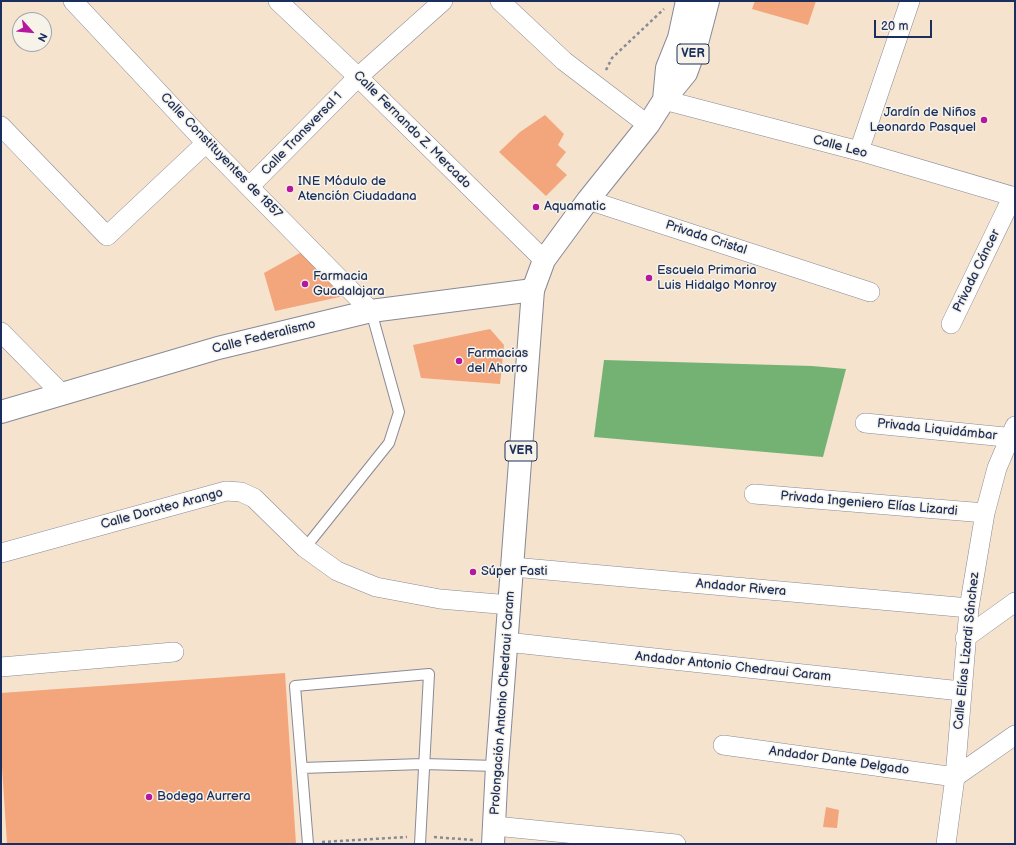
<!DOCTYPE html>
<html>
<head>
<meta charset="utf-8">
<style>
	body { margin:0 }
	#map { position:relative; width:1016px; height:845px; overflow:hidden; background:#f5e3cd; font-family:"Balsamiq Sans",sans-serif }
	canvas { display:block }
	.frame { position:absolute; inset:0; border:2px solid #1b2f5e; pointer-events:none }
	.north { position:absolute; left:12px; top:12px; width:40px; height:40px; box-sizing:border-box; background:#f7f3e8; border:1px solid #9fa5b1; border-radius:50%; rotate:117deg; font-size:11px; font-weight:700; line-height:16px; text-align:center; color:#1b2f5e }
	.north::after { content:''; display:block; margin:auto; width:14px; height:18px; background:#b5179e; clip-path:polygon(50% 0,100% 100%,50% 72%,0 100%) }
	.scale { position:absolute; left:874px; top:20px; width:58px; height:18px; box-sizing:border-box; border:2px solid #1b2f5e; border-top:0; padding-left:5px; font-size:12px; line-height:14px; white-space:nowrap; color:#1b2f5e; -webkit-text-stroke:3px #f7f3e8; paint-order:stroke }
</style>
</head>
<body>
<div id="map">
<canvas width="1016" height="845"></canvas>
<div class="frame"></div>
<div class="north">N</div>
<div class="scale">20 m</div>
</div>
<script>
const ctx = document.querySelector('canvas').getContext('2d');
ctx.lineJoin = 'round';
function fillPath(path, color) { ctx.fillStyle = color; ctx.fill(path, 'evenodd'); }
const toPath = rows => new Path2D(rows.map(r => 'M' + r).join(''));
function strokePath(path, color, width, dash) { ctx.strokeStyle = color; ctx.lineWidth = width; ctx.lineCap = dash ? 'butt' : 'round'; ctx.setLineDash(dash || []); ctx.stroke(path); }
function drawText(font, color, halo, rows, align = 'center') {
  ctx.font = font + ' "Balsamiq Sans",sans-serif'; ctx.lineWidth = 3; ctx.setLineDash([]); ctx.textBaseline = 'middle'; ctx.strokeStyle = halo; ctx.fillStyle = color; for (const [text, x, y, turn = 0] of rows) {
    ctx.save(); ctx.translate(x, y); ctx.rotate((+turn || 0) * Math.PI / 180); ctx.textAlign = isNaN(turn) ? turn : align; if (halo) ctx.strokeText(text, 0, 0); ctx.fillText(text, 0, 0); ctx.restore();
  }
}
fillPath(toPath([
	[604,360,812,366,846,369,823,457,594,437]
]), '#74b274');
fillPath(toPath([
	[755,1,816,1,808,25,752,9],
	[545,115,564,134,558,145,566,152,556,165,567,175,546,196,499,152,520,132],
	[307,249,353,294,275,311,264,273],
	[490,329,504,345,500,384,421,378,413,345],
	[285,673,296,844,7,844,1,751,1,693],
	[826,807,839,810,837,828,823,827]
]), '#f3a57c');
const service = toPath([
	[305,548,389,443,399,412,371,311],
	[302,768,423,764,497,766],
	[308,844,295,686,429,674,420,844]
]);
const minor = toPath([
	[73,1,206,143,371,311],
	[278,1,358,77,544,260],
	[500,1,564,61,648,125],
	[664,100,859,151,1015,197],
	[1,126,107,236,206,143],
	[859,151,910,1],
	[250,186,358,77,443,1],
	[588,200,870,292],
	[951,324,1013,196],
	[1,332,61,393],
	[865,423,1015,438],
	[754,494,985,513],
	[1,553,226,491,241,492,254,498,305,548,337,571,376,587,440,599,510,605],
	[513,567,969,608],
	[965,638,1015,602],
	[506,642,961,691],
	[1,667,174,652],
	[723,745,955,777,1015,735],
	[495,826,676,844],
	[946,844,955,777,969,608,985,513,997,468,1015,426]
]);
const secondary = toPath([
	[1,412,218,348,371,311,533,290]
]);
const primary = toPath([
	[664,100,667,68,679,38,687,1],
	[493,844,497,766,533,290,544,260,588,200,648,125,664,100,686,73,697,43,708,1]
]);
strokePath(service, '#888996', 12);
strokePath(minor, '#888996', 20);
strokePath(secondary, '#888996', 24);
strokePath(primary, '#888996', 24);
strokePath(toPath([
	[606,70,612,58,664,9],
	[434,837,473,840],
	[322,842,407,837]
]), '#888996', 2.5, [3, 3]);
strokePath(service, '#fff', 10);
strokePath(minor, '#fff', 19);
strokePath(secondary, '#fff', 22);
strokePath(primary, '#fff', 22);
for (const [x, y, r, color] of [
	[984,120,4,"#b5179e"],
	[290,189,4,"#b5179e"],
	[536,207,4,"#b5179e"],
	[649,278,4,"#b5179e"],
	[305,284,4,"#b5179e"],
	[459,361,4,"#b5179e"],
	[473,572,4,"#b5179e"],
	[149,797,4,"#b5179e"]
]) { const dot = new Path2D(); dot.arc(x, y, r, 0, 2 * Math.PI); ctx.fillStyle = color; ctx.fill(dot); strokePath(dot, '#f7f3e8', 1.5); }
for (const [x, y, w] of [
	[693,54,32],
	[521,451,32]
]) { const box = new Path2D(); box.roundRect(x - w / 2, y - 10, w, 20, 3); ctx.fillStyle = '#f7f3e8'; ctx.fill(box); strokePath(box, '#1b2f5e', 1); }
drawText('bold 12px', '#1b2f5e', null, [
	["VER",693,54],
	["VER",521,451]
]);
drawText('13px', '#1b2f5e', '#f7f3e8', [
	["Jardín de Niños",976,113,"right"],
	["Leonardo Pasquel",976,128,"right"],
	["INE Módulo de",298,182],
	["Atención Ciudadana",298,197],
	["Aquamatic",544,207],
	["Escuela Primaria",657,271],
	["Luis Hidalgo Monroy",657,286],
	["Farmacia",313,277],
	["Guadalajara",313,292],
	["Farmacias",467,354],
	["del Ahorro",467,369],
	["Súper Fasti",481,572],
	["Bodega Aurrera",157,797]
], 'left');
drawText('13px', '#1b2f5e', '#f7f3e8', [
	["Calle Fernando Z. Mercado",412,130,45],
	["Calle Transversal 1",302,134,-46],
	["Calle Leo",840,147,15],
	["Calle Constituyentes de 1857",221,156,46],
	["Privada Cristal",706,238,18],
	["Privada Cáncer",977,271,-64],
	["Calle Federalismo",264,337,-14],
	["Privada Liquidámbar",937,430,6],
	["Privada Ingeniero Elías Lizardi",869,504,5],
	["Calle Doroteo Arango",162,509,-15],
	["Andador Rivera",741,588,5],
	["Calle Elías Lizardi Sánchez",967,651,-84],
	["Andador Antonio Chedraui Caram",733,667,6],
	["Prolongación Antonio Chedraui Caram",503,703,-86],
	["Andador Dante Delgado",839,761,8]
]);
</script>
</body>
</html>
